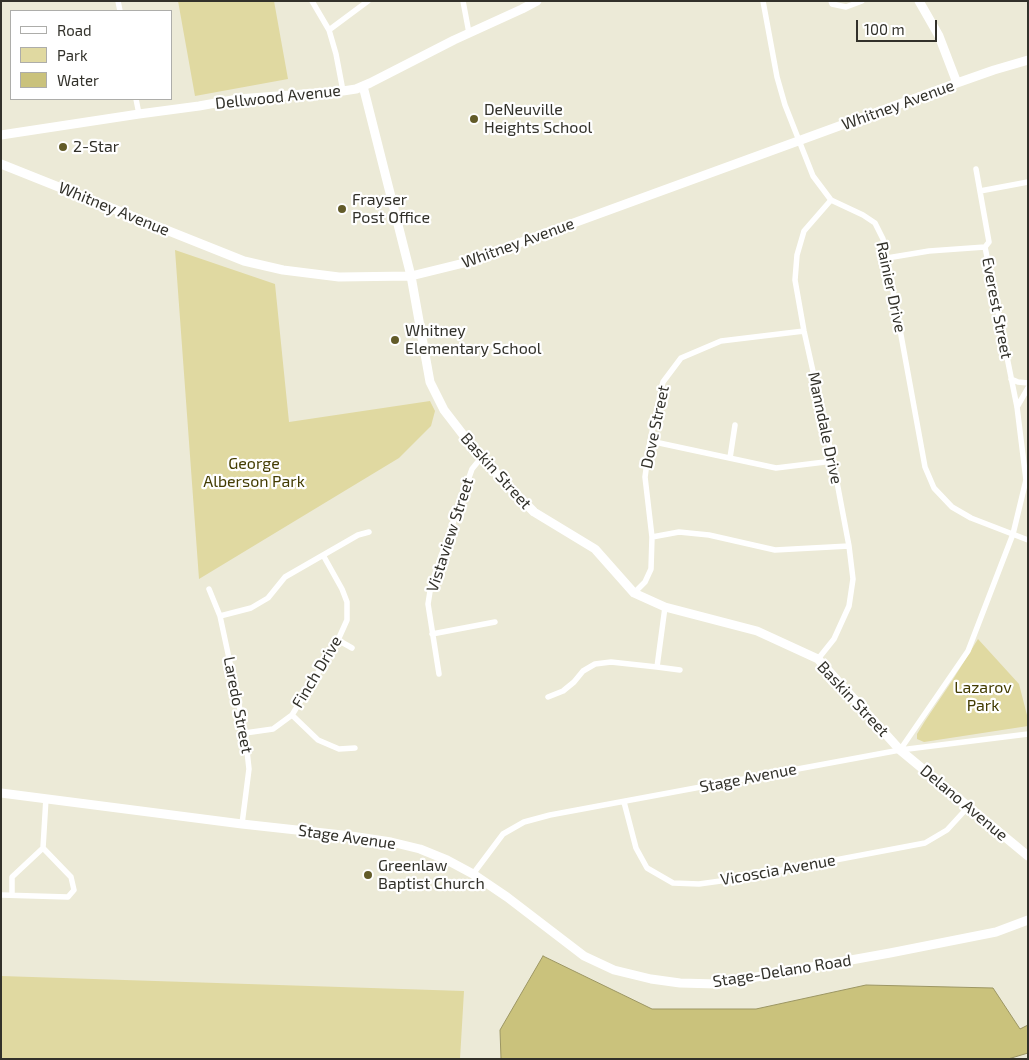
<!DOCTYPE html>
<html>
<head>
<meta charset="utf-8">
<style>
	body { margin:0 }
	#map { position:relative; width:1029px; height:1060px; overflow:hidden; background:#ecead7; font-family:"Exo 2",sans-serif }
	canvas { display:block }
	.frame { position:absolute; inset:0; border:2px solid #32312a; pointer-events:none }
	.legend { position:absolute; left:10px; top:10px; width:162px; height:90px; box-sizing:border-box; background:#fff; border:1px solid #adadaa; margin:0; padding:6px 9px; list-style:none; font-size:15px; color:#32312a }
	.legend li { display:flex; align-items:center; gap:10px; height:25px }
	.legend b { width:25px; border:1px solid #adadaa }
	.scale { position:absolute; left:856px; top:20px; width:81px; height:22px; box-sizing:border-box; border:2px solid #32312a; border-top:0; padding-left:6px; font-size:15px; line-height:18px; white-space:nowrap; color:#32312a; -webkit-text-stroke:4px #fff; paint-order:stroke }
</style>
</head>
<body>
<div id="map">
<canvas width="1029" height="1060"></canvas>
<div class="frame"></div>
<ul class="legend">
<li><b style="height:6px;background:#fff"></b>Road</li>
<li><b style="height:14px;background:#e0d9a1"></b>Park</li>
<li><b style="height:14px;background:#cac27c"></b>Water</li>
</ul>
<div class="scale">100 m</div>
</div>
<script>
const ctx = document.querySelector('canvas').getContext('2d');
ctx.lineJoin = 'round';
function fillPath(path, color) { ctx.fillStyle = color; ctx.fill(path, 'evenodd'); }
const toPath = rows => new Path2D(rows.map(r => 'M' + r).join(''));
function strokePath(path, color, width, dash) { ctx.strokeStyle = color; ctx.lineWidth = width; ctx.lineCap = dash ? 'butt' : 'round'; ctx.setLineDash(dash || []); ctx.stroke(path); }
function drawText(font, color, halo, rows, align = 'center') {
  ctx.font = font + ' "Exo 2",sans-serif'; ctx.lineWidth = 4.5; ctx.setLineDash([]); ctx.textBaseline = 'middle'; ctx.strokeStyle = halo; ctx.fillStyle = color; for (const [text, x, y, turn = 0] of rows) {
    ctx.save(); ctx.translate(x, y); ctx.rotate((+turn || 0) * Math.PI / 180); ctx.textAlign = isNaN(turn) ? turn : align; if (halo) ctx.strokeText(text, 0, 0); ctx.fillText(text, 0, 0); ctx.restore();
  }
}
fillPath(toPath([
	[178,1,274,1,288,79,195,96],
	[175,250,275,284,289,422,430,401,435,411,431,426,399,458,199,579],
	[978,639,1019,684,1028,719,1028,726,924,742,917,739,917,734,925,721,952,681],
	[1,976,464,991,460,1059,1,1059]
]), '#e0d9a1');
const water = toPath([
	[543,956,652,1009,756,1009,866,985,993,988,1020,1029,1028,1025,1028,1053,1008,1059,501,1059,500,1030,543,956]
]);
fillPath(water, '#cac27c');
strokePath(water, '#9c9663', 1);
strokePath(toPath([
	[118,1,120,11],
	[312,1,329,30,336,54,343,91],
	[463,1,469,33],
	[763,1,777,77,785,105,813,176,831,200,863,215,875,223,883,239,887,258,925,467,934,488,952,507,971,518,1028,540],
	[831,1,832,4,846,7,862,1],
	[329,30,368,1],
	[136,99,139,114],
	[976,169,989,242,985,247],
	[980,191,1028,182],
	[887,258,929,251,985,247],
	[1011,379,1018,382,1028,383],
	[1017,407,1028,388],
	[650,441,776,468,833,461],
	[730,458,735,425],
	[652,537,679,532,709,535,775,550,849,546],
	[209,589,220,616,245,733,249,769,242,824],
	[634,593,645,582,651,569,652,537,645,477,650,441,663,382,681,358,721,341,804,331],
	[220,616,251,608,268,598,285,577,358,535,369,532],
	[432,634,495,622],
	[338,640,352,648],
	[818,659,834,639,849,606,853,579,849,546,833,461,804,331,795,280,797,255,804,231,831,200],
	[657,667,680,670],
	[439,674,428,604,431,585,472,469,481,458],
	[548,697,563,691,574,682,583,671,595,664,611,662,657,667,665,607],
	[292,715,318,740,339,749,355,748],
	[245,733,273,729,292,715,338,640,347,620,347,602,342,589,323,555],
	[900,750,968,651,1013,534,1026,480,1017,407,985,247],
	[624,802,636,848,647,868,673,883,699,884,735,879,925,843,947,830,969,806],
	[43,848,46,798],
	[473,874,503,834,524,822,550,815,900,750,1028,734],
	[1,895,68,897,74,890,71,877,43,848],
	[12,895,12,877,43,848]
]), '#fff', 5.5);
strokePath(toPath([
	[919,1,939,36,957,83],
	[363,86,411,276,430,382,444,410,481,458,534,512,595,549,634,593,665,607,757,631,818,659,900,750,1028,856],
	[1,135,139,114,199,106,238,99,343,91,356,89,370,83,454,40,522,9,537,1],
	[1,164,244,261,283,270,339,277,411,276,464,263,957,83,994,70,1028,60],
	[1,793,242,824,351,836,391,842,420,849,447,860,473,874,507,897,584,956,614,970,651,979,680,983,717,984,890,953,996,932,1028,920]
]), '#fff', 9);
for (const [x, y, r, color] of [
	[474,119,5,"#625b28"],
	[63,147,5,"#625b28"],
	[342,209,5,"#625b28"],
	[395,340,5,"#625b28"],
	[368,875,5,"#625b28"]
]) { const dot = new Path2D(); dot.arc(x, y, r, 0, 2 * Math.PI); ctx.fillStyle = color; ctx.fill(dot); strokePath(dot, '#fff', 2); }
drawText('16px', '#32312a', '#fff', [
	["Dellwood Avenue",278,97,-6],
	["Whitney Avenue",898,105,-20],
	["Whitney Avenue",114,209,22],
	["Whitney Avenue",518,243,-20],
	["Rainier Drive",891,287,78],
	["Everest Street",997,308,79],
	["Dove Street",655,427,-78],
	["Manndale Drive",825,428,78],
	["Baskin Street",496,471,48],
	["Vistaview Street",450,535,-72],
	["Finch Drive",317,672,-59],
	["Baskin Street",853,699,47],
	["Laredo Street",238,705,79],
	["Stage Avenue",748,778,-11],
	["Delano Avenue",964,803,40],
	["Stage Avenue",347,837,8],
	["Vicoscia Avenue",778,870,-10],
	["Stage-Delano Road",782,971,-9]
]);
drawText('16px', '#32312a', '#fff', [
	["DeNeuville",484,110],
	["Heights School",484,128],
	["2-Star",73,147],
	["Frayser",352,200],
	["Post Office",352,218],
	["Whitney",405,331],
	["Elementary School",405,349],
	["Greenlaw",378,866],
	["Baptist Church",378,884]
], 'left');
drawText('16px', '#433c02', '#fff', [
	["George",254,464],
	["Alberson Park",254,482],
	["Lazarov",983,688],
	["Park",983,706]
]);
</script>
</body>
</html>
